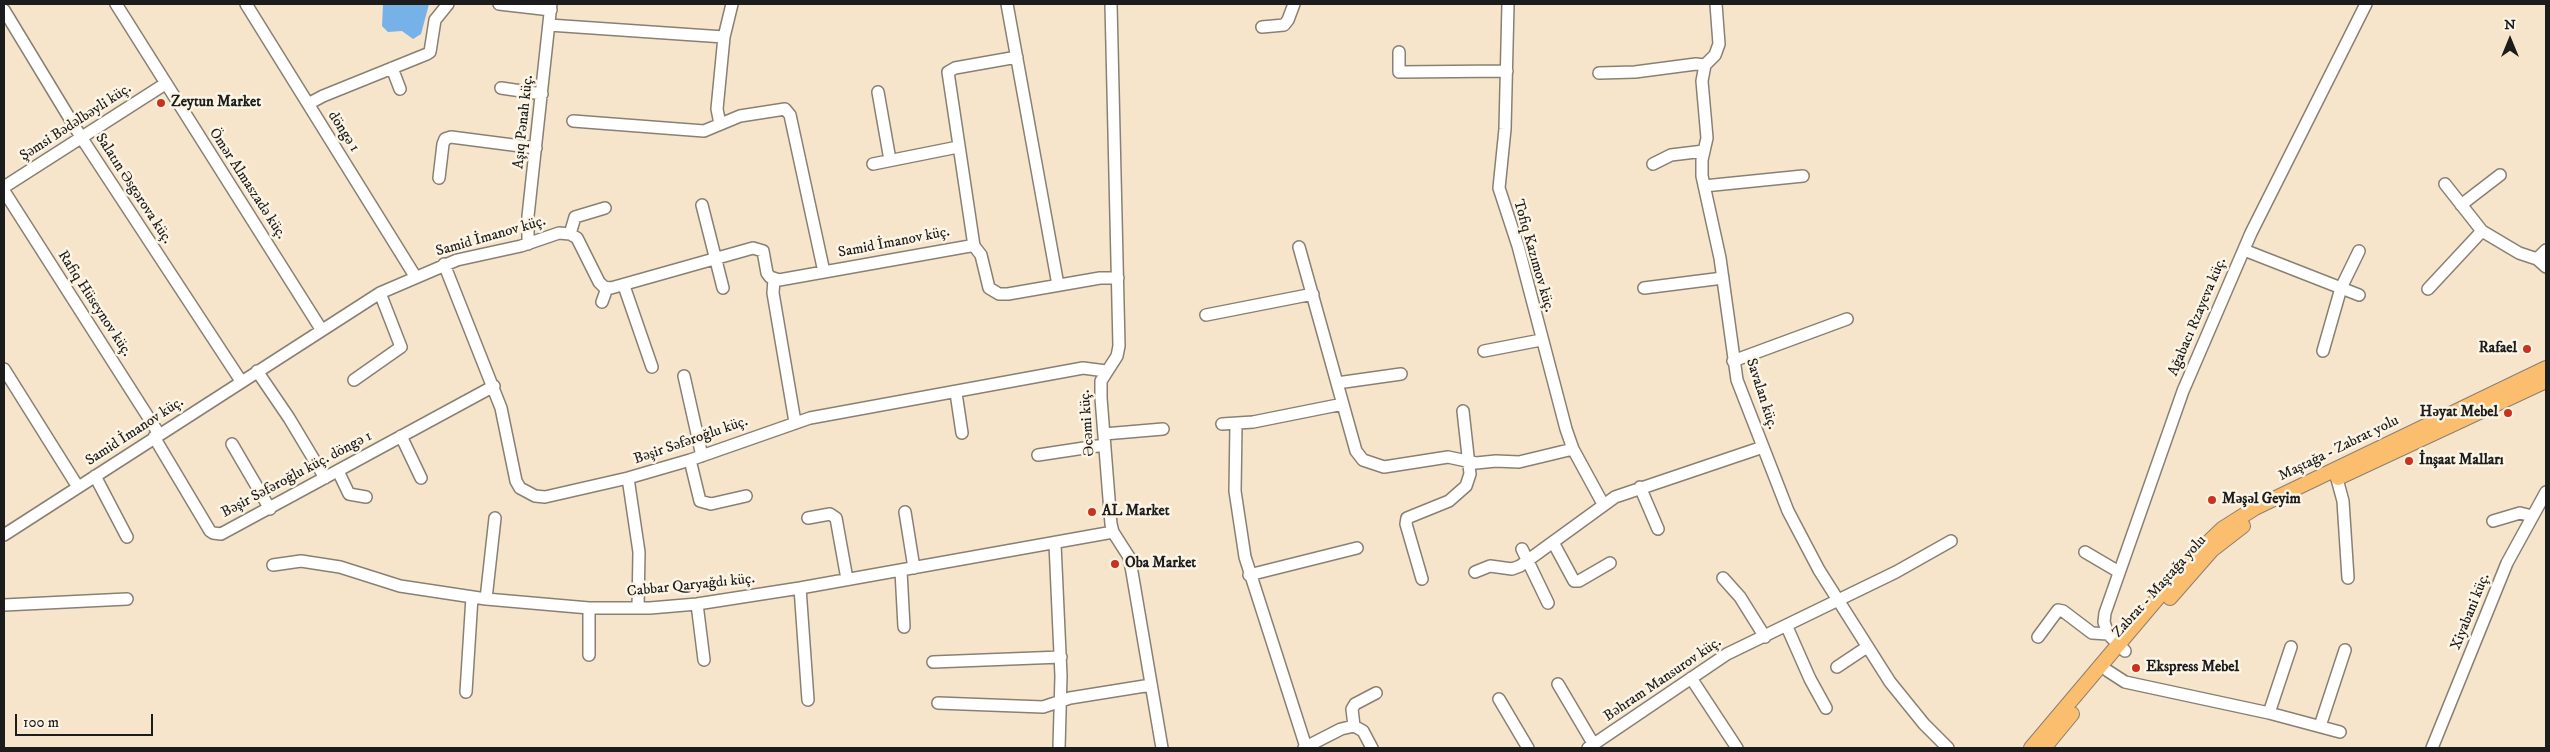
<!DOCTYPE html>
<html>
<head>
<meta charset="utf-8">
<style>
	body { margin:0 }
	#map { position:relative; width:2550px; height:752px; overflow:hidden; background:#f6e5cb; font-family:"IM FELL DW Pica",serif }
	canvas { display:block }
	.frame { position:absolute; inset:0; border:5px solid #1c1c1c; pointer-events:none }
	.north { position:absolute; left:2485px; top:15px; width:50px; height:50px; -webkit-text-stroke:4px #fcf5e5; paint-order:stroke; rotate:0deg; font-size:14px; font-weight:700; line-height:20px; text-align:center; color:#1c1c1c }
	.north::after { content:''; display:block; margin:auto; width:18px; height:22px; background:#1c1c1c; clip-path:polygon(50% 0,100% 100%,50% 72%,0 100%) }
	.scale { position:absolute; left:15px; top:714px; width:138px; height:22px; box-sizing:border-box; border:2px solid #1c1c1c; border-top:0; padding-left:6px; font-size:15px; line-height:18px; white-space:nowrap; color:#1c1c1c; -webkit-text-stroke:4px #fcf5e5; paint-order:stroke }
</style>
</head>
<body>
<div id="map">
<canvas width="2550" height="752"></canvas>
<div class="frame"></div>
<div class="north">N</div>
<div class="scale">100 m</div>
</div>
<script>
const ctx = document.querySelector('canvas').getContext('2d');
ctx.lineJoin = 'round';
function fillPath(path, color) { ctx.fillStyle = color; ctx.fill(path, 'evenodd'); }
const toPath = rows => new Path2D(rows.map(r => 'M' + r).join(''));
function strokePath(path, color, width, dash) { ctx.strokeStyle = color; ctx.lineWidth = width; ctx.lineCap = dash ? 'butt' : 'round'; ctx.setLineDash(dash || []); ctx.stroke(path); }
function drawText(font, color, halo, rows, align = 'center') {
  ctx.font = font + ' "IM FELL DW Pica",serif'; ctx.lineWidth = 5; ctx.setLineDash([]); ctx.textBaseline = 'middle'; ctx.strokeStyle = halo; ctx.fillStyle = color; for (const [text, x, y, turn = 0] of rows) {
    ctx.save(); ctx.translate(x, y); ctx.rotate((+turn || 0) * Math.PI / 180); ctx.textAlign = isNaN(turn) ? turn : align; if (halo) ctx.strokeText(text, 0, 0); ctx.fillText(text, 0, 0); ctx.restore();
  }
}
fillPath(toPath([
	[383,4,429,4,421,34,413,39,402,31,388,32,382,26]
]), '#76b2e8');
const minor = toPath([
	[116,4,321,329],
	[246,4,415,276],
	[499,4,551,10],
	[1007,4,1058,285],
	[1111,4,1119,346,1117,356,1101,381,1101,398,1111,524,1113,532,1129,557,1132,572,1162,748],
	[1508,4,1505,129,1499,188,1518,246,1566,429,1573,449,1603,504],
	[1716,4,1719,44,1715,55,1705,65,1702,81,1707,138,1702,160,1702,176,1720,258,1737,380,1788,511,1819,570,1890,682,1924,724,1948,748],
	[4,10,81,137,241,381],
	[549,25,724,37],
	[1262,27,1284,25,1288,20,1294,4],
	[1399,52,1399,72,1507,71],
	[392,68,400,89],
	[1599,73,1635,72,1696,64,1705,65],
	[501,88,542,94],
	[878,92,890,160],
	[308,104,323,96,427,54,430,52,435,20,448,4],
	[573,121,704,131,740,116,785,109,790,115,824,272],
	[720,124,717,109,724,37,732,4],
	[873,164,958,147],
	[1653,164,1671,155,1704,151],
	[439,178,443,144,445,139,451,137,536,148],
	[2445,184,2482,231],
	[1704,186,1803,176],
	[4,187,165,84],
	[4,191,159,434],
	[702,205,723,288],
	[2461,205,2500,175],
	[570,234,575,217,605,208],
	[528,244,528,216,551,4],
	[974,246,948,72,955,68,1017,57],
	[1299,247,1356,451,1363,460,1384,467,1448,457,1476,463,1496,461,1519,462,1573,449],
	[2244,250,2359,295],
	[2537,259,2546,250],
	[444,264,501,408,516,481,520,488,535,496,545,497,628,478,690,460,810,418,1083,368,1106,371],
	[774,279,773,293,795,422],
	[624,286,652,367],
	[1644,288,1723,278],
	[2428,289,2482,231,2519,253,2537,259,2546,267],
	[602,302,607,288],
	[1206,315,1313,294],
	[1484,351,1541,340],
	[2323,351,2341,288,2359,251],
	[1733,361,1847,319],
	[4,369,78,487],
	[257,371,289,418,325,478],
	[684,376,702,456],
	[354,380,401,347,380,293],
	[1337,383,1401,374],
	[956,393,962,433],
	[1222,424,1253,422,1343,404],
	[1236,425,1235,491,1245,557,1306,747],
	[1104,434,1163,429],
	[401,436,421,478],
	[154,437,210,531,213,533,221,534,494,386],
	[232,444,270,509],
	[1038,455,1104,445],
	[690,460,700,501,711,504,746,496],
	[338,471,349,494,366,497],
	[95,476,127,537],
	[628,478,639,552,638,608],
	[2337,479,2343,501,2348,578],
	[1640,487,1658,529],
	[905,512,914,568],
	[808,518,830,514,836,518,847,579],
	[2493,521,2520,513,2532,516],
	[4,535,380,293,457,260,521,246,559,233,570,234,577,238,599,282,604,287,611,288,753,248,763,251,767,273,770,277,779,280,970,246,974,246,981,255,989,288,999,294,1008,294,1100,278,1118,278],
	[1055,544,1061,676,1059,748],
	[1554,544,1574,581,1579,581,1610,563],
	[1522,549,1548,603],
	[2085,552,2119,572],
	[273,565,301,561,340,567,400,586,486,599,589,608,650,608,697,604,800,588,1113,532],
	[901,571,904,627],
	[1475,572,1490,566,1512,569,1520,566,1615,497,1763,447],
	[1249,575,1357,548],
	[1723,578,1740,597,1765,637],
	[1422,579,1406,524,1407,518,1449,501,1466,486,1470,474,1463,411],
	[800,588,808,700],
	[486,599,495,518],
	[697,604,704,660],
	[4,605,127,599],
	[1787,627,1810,679,1826,708],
	[2038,637,2058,610,2063,611,2092,633,2108,634],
	[2125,651,2108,634,2104,622,2105,613,2183,391,2251,233,2366,4],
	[589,655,589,608],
	[933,662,1061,657],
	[1837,667,1867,647],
	[2108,671,2125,682,2269,713,2340,732],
	[1691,678,1737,748],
	[1558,684,1594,745],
	[466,692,472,597],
	[1499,699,1528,748],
	[938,703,1043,707,1070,698,1151,685],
	[2269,713,2291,647],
	[1354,726,1352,709,1355,704,1376,693],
	[2320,726,2345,650],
	[1304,748,1341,729,1354,726,1363,731,1372,748],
	[1588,748,1727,654,1896,572,1951,541],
	[2432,748,2507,563,2546,492]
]);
const major = toPath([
	[2338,478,2546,381],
	[2170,598,2212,550,2243,526],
	[2031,748,2189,561,2222,529,2255,508,2546,368],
	[2044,748,2072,714]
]);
strokePath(minor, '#898074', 14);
strokePath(major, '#898074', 16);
strokePath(minor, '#fff', 11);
strokePath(major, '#fbbd6e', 14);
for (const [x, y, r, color] of [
	[161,103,5,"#c8321e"],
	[2527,349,5,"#c8321e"],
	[2508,413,5,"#c8321e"],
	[2409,461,5,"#c8321e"],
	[2212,500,5,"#c8321e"],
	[1092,512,5,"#c8321e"],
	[1115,564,5,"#c8321e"],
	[2136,668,5,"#c8321e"]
]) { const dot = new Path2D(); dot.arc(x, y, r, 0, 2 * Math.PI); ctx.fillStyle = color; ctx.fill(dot); strokePath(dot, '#fcf5e5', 2); }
drawText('bold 15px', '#1c1c1c', '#fcf5e5', [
	["Zeytun Market",171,103],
	["Rafael",2517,349,"right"],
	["Həyat Mebel",2498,413,"right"],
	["İnşaat Malları",2419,461],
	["Məşəl Geyim",2222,500],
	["AL Market",1102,512],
	["Oba Market",1125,564],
	["Ekspress Mebel",2146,668]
], 'left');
drawText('15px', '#1c1c1c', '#fcf5e5', [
	["Aşıq Pənah küç.",524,122,-84],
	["Şəmsi Bədəlbəyli küç.",76,123,-33],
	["döngə 1",343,132,57],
	["Ömər Almaszadə küç.",247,184,57],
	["Salatın Əsgərova küç.",133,189,57],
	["Samid İmanov küç.",491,237,-16],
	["Samid İmanov küç.",894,243,-11],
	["Tofiq Kazımov küç.",1533,256,74],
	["Rafiq Hüseynov küç.",94,304,57],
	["Ağabacı Rzayeva küç.",2198,317,-67],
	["Savalan küç.",1761,394,72],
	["Əcəmi küç.",1088,423,-94],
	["Samid İmanov küç.",135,432,-33],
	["Bəşir Səfəroğlu küç.",691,441,-19],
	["Maştağa - Zabrat yolu",2339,449,-26],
	["Bəşir Səfəroğlu küç. döngə 1",297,475,-28],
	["Cabbar Qaryağdı küç.",691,586,-6],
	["Zabrat - Maştağa yolu",2160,587,-48],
	["Xiyabani küç.",2471,612,-68],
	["Bəhram Mansurov küç.",1663,680,-34]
]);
</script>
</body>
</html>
